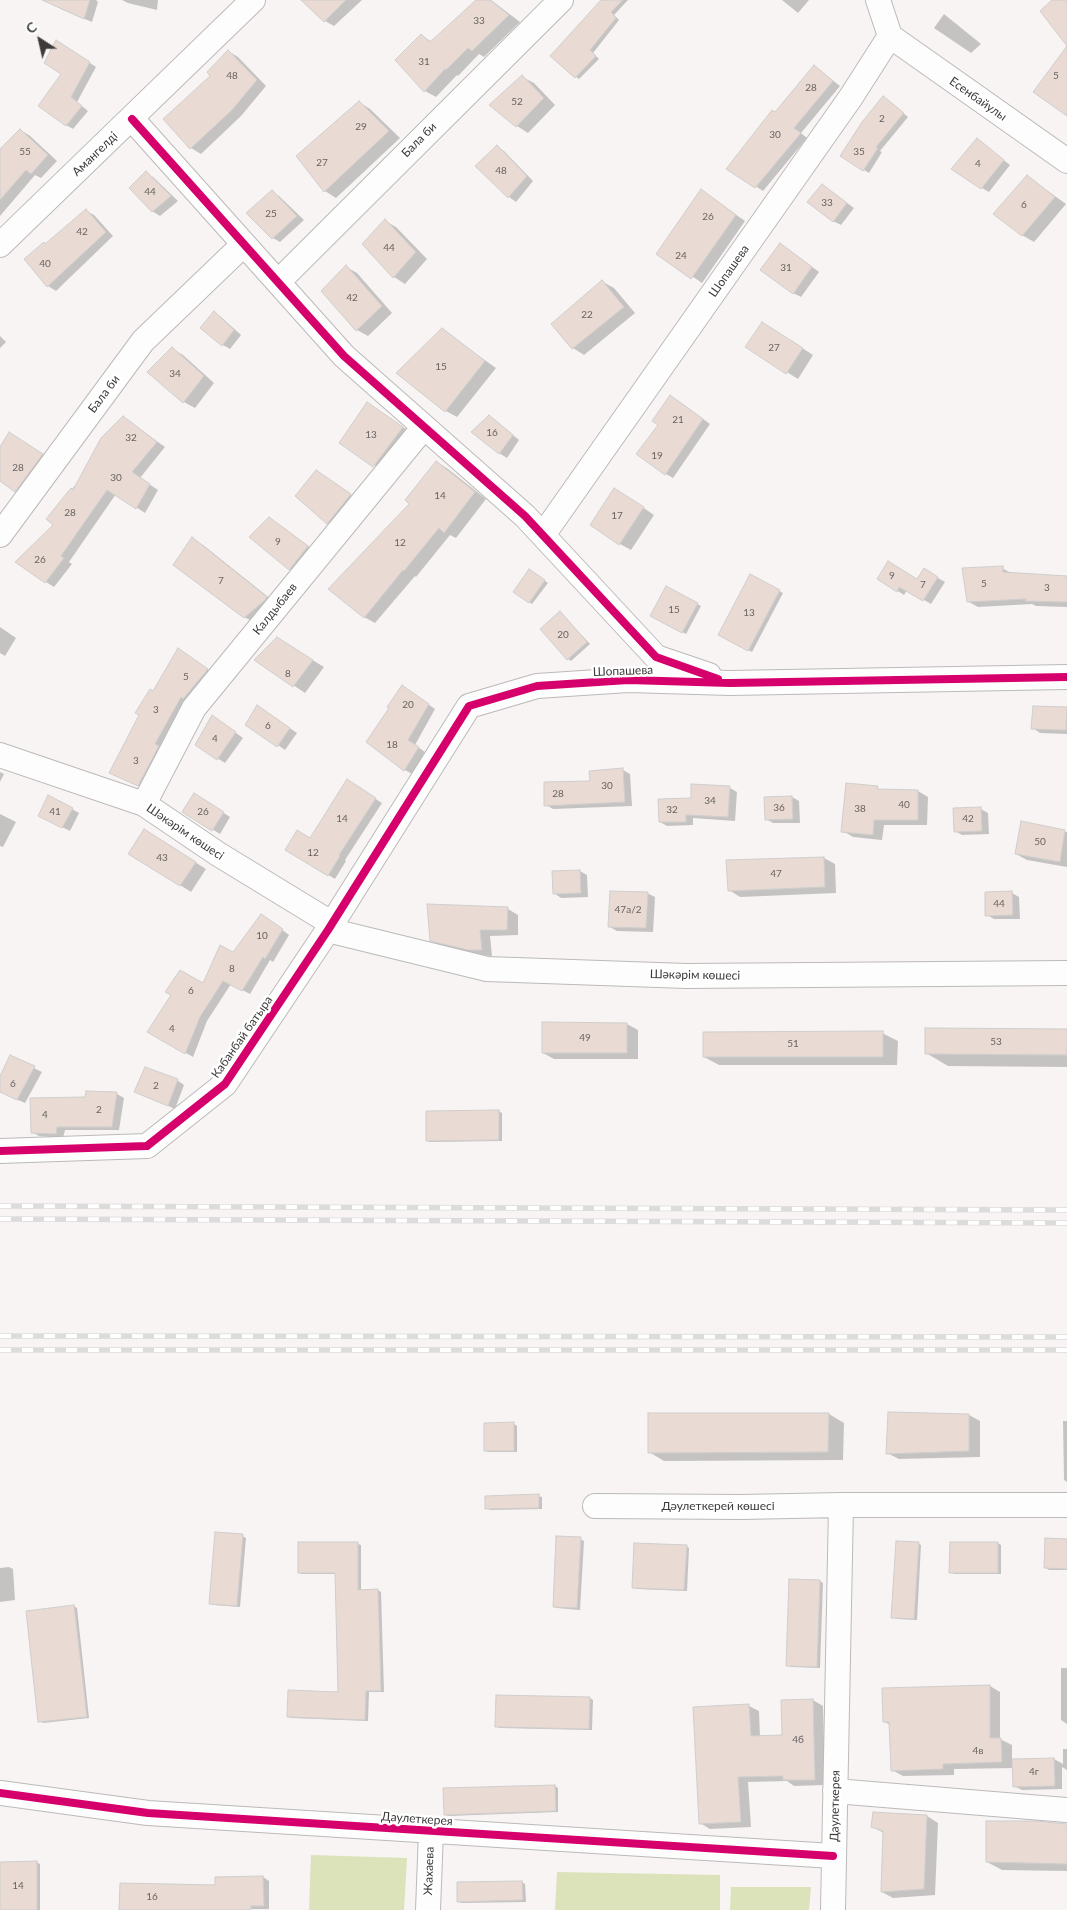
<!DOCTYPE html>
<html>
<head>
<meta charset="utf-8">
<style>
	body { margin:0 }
	#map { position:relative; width:1067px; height:1910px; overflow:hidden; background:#f7f4f3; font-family:Lato,sans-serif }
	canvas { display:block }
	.north { position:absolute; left:15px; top:15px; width:50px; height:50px; -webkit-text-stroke:4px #fff; paint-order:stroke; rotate:325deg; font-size:14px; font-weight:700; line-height:20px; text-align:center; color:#3d3b3a }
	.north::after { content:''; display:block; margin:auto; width:18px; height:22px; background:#3d3b3a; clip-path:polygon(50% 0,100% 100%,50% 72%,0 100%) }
</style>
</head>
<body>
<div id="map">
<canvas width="1067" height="1910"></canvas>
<div class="north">С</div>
</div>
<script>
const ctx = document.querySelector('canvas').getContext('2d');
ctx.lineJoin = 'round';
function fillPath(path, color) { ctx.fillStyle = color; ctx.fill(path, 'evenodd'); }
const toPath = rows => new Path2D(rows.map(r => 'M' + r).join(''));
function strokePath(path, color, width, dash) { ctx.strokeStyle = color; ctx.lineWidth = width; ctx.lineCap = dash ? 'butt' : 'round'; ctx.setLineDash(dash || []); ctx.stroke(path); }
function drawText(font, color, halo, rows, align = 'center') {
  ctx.font = font + ' Lato,sans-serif'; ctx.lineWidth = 5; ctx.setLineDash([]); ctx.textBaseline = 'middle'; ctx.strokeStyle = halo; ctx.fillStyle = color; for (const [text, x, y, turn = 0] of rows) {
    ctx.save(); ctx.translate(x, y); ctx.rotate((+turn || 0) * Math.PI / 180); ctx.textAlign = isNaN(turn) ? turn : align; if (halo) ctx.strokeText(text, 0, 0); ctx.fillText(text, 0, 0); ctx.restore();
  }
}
fillPath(toPath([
	[311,1855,407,1858,404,1910,309,1910],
	[557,1872,720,1875,720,1910,555,1910],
	[731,1887,811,1887,809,1910,730,1910]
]), '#dce2ba');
fillPath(toPath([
	[56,0,96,0,98,2,92,22,61,9],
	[122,0,158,0,157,10,128,3],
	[303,0,362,0,334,26,325,21],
	[478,0,491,0,520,22,484,57,479,54,458,76,457,75,436,97,425,91,397,60,421,35,432,42],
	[604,0,628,0,614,15,619,20,593,53,599,59,579,79,576,77],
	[782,0,809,0,798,13],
	[944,14,981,44,971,53,934,28],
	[64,46,96,67,77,102,88,111,73,129,66,125,63,74],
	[228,51,238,57,266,86,241,116,201,154,191,148,165,120,212,76],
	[814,66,840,86,801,133,807,138,763,191,728,168],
	[522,77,534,83,555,105,528,133,517,126,491,105],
	[888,101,908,117,880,151,882,152,869,173,864,170],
	[359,102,370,109,400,138,336,198,325,191,298,156],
	[20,130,29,135,57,161,41,178,35,175,0,216,0,162],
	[977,140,1010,165,989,192,982,188],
	[497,146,504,151,533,181,516,202,509,197,477,166],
	[146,173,153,177,178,201,160,216,152,211],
	[1027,176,1066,204,1034,242,1022,235],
	[822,185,854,208,841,225,833,221],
	[272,192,279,196,304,220,280,242,273,238],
	[711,197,745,221,702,283,658,253],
	[86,211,94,215,113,236,56,291,48,286,25,259,46,245],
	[385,221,396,227,427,259,405,284,394,277],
	[788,249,819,272,801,297,793,293],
	[346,267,357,273,392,313,368,336,357,330],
	[603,282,614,288,635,313,584,355,573,348,552,324],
	[214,313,221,317,241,335,230,349,223,345],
	[442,330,496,368,457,417,446,411],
	[774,330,813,355,798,379,747,347],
	[0,336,6,342,0,348],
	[172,349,183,355,214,383,195,408,184,402,149,372],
	[678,401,710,424,673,478,666,474],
	[378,410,413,434,385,472,341,442],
	[490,416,519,440,507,458,499,453],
	[123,417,165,447,140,478,158,490,145,513,116,494,69,562,72,564,54,587,46,582,55,524,48,518,82,477],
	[21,441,53,461,27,497,0,479,0,449],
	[437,462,448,469,486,499,456,538,450,535,416,577,415,576,375,623,364,617,411,503],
	[327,479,361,502,339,529,328,523],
	[626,496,654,515,631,550,620,544],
	[280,525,319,554,301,576,290,569,251,537],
	[192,539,203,545,277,604,256,623,244,617],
	[1002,568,1013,574,1067,577,1067,607,1036,606,1032,604,978,607,969,602],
	[529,570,548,583,532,604,529,602],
	[924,570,945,582,931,604,907,590,904,595,879,579,918,580],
	[751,576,783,593,752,652,719,635],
	[667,588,701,606,686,634,652,616],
	[560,612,590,644,571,661,568,659],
	[0,627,16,638,5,656,0,653],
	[288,645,324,667,305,693,256,660],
	[189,656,218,676,149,791,111,773,153,692],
	[409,691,435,709,415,745,425,752,412,774,405,770],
	[1067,709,1067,734,1040,733,1033,728],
	[265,711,297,733,285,750,247,724],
	[219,721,243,738,225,763,196,745],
	[623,770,630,774,632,806,553,809,546,805,591,782],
	[0,772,4,774,0,782],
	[354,785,382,803,345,860,346,861,335,879,287,850,311,840],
	[730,788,737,792,735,821,693,818,693,825,667,826,660,822,692,799],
	[877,788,883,791,918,791,928,797,927,825,884,825,882,840,853,837,843,831],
	[792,797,799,801,800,823,773,823,766,819],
	[202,799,230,817,220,834,184,812],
	[72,809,79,813,70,831,46,819],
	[981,809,988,813,989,834,962,835,955,831],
	[0,814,16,822,3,847,0,846],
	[1022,823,1067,832,1067,867,1027,860,1016,854],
	[155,837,206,869,191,892,180,885],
	[824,858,835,864,836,893,740,897,729,890,728,861],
	[580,871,587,875,588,897,561,898,554,893],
	[647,893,655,897,653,932,617,931,610,927],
	[1012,893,1019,897,1020,919,994,919,987,915,986,894],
	[508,909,518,915,518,935,490,936,492,956,479,955,441,946,431,940],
	[269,920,289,935,273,962,270,960,250,994,231,984,207,1021,193,1057,149,1032,203,984],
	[627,1024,638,1030,638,1059,554,1059,543,1053],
	[1067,1031,1067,1067,948,1066,926,1053],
	[882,1033,898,1041,897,1065,719,1065,704,1057],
	[11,1057,42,1072,25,1103,0,1092,0,1079],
	[177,1080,184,1085,175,1109,136,1092],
	[87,1093,117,1094,124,1098,119,1130,65,1130,63,1138,39,1136,32,1132,86,1098],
	[499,1111,502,1113,502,1141,430,1142,427,1140],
	[829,1414,844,1423,843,1460,664,1461,649,1452],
	[969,1415,980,1421,980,1457,899,1459,887,1453],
	[1063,1421,1067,1421,1067,1482,1064,1480],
	[514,1424,517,1426,517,1452,488,1452,485,1450],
	[538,1496,542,1497,542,1509,490,1510,487,1508],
	[242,1536,246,1538,240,1607,214,1605,211,1603],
	[580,1539,584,1541,580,1610,557,1608,554,1607],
	[1067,1540,1067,1570,1049,1570,1046,1568],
	[918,1543,921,1545,917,1620,896,1619,893,1617],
	[998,1543,1001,1545,1001,1574,954,1574,951,1572],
	[358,1544,361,1545,361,1591,378,1590,381,1592,384,1692,369,1692,368,1721,291,1718,288,1716,339,1693,336,1574,302,1574,299,1572],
	[686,1546,689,1548,687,1591,637,1589,634,1587],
	[9,1567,13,1569,15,1600,0,1602,0,1568],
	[791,1580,820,1581,823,1583,820,1668,791,1667,788,1665],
	[74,1606,77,1608,89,1718,43,1723,40,1721],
	[1061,1668,1067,1668,1067,1724,1061,1720],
	[990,1686,1000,1692,1000,1739,1012,1745,1012,1760,1054,1759,1063,1764,1063,1749,1067,1749,1067,1770,1062,1767,1062,1789,1022,1790,1014,1786,1014,1768,954,1769,954,1775,903,1776,892,1770,891,1725,884,1722],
	[590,1698,593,1700,592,1730,500,1728,496,1726],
	[813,1700,823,1706,825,1785,794,1786,787,1781,748,1782,751,1827,710,1829,700,1823,749,1706,759,1711,760,1737,783,1737,782,1701],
	[555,1786,558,1788,558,1812,448,1816,445,1814],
	[874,1813,927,1816,938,1823,935,1895,893,1898,882,1892,884,1833,872,1827],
	[1067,1825,1067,1871,1002,1870,987,1862],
	[36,1862,40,1864,40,1910,0,1910,0,1863],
	[263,1877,269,1881,269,1909,121,1910],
	[522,1882,525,1884,526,1902,461,1903,458,1901]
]), '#0003');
const building = toPath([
	[42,0,90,0,84,19,42,0],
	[301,0,346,0,324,22,301,0],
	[476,0,490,0,509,15,472,51,468,48,446,70,445,69,424,92,395,60,421,34,430,42,476,0],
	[601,0,623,0,611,12,616,18,590,50,596,56,575,78,550,56,601,0],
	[1052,0,1067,0,1067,116,1033,92,1067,46,1040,11,1052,0],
	[56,40,90,62,71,97,82,106,66,126,38,106,61,74,44,63,56,40],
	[228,50,257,80,232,110,190,149,163,119,210,76,207,72,228,50],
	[814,65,833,81,794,128,801,133,755,188,726,169,772,110,775,112,814,65],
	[522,75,544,98,516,127,489,105,522,75],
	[883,96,904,113,876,147,878,148,863,171,840,156,862,122,883,96],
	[359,101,389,131,324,192,296,156,359,101],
	[20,129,48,155,31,174,26,170,0,200,0,149,20,129],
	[977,138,1004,160,981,189,951,169,977,138],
	[497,145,527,176,508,198,475,166,497,145],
	[146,171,171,196,152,212,129,188,146,171],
	[1027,175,1055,197,1022,236,993,214,1027,175],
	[822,184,847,203,833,222,807,202,822,184],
	[701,189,736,215,691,279,656,254,701,189],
	[272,190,297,216,272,239,246,213,272,190],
	[86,209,106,232,47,287,24,259,44,242,45,244,86,209],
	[385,219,416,252,393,278,362,244,385,219],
	[780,243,812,267,793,294,760,270,780,243],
	[346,265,382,306,356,331,321,291,346,265],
	[602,280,624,307,572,349,551,324,602,280],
	[214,311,234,330,222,346,200,328,214,311],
	[762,322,803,348,786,374,745,347,762,322],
	[442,328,485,361,445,412,396,373,442,328],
	[172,347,204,376,183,403,147,372,172,347],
	[670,395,703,419,665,475,636,454,658,425,652,421,670,395],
	[367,402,403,427,373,467,339,443,367,402],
	[489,415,513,435,499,454,471,432,489,415],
	[123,416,157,442,132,472,150,484,136,509,107,490,61,556,64,558,45,583,15,562,53,525,46,519,71,488,73,490,101,438,123,416],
	[9,432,43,454,15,492,0,481,0,447,9,432],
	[436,461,475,492,444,533,439,528,404,571,403,570,364,618,328,589,409,504,405,500,436,461],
	[316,470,351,494,327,524,295,496,316,470],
	[614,488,644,507,619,545,590,525,614,488],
	[269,517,308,546,289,570,249,537,269,517],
	[192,537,267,597,265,600,244,618,173,565,192,537],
	[888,561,917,579,924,568,938,577,923,601,899,587,897,592,877,579,888,561],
	[1003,566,1003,572,1067,576,1067,602,1025,601,1026,599,967,602,962,568,1003,566],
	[529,569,545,580,529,603,513,592,529,569],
	[750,574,780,590,748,651,718,635,750,574],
	[666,586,698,603,682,633,650,616,666,586],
	[560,611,587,642,567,660,540,629,560,611],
	[277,637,313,660,293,687,254,660,277,637],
	[178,648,208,669,183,699,181,697,155,744,159,746,138,786,109,773,139,715,135,713,150,689,153,691,178,648],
	[402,685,429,704,408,740,419,747,404,771,366,742,389,708,387,707,402,685],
	[257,705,290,728,277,747,245,725,257,705],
	[1033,706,1067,707,1066,730,1031,729,1033,706],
	[212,715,236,732,217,760,195,745,212,715],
	[623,768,625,802,544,806,544,782,590,781,589,771,623,768],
	[347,779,376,798,339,855,340,856,328,876,285,850,297,830,310,838,347,779],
	[846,783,878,786,877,789,918,790,918,820,874,820,873,835,841,832,846,783],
	[691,784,730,786,728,817,686,815,686,822,659,822,658,799,691,798,691,784],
	[194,793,224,812,212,831,182,812,194,793],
	[48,795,73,808,62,828,38,816,48,795],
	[792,796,793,819,765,820,764,797,792,796],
	[981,807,982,831,954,832,953,808,981,807],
	[1021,821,1065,830,1060,862,1015,854,1021,821],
	[144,829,196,862,180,886,128,854,144,829],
	[824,857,825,887,728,891,726,860,824,857],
	[580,870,581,893,553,894,552,871,580,870],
	[610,891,648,892,646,928,608,927,610,891],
	[1012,891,1013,915,985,916,985,892,1012,891],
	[427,904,508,907,507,930,480,930,482,950,468,950,430,941,427,904],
	[261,914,283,929,265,959,263,957,242,991,223,981,200,1017,185,1054,147,1032,171,995,165,992,180,970,203,983,220,945,233,952,261,914],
	[542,1022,627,1023,627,1053,542,1053,542,1022],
	[925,1028,1067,1029,1067,1055,925,1054,925,1028],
	[883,1031,883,1057,703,1057,703,1032,883,1031],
	[10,1055,35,1066,17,1100,0,1092,0,1076,10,1055],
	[145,1067,178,1079,168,1106,134,1092,145,1067],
	[86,1091,117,1092,112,1127,57,1127,56,1134,31,1133,30,1098,85,1097,86,1091],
	[499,1110,499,1140,426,1141,426,1111,499,1110],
	[888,1412,969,1414,969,1451,886,1454,888,1412],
	[648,1413,829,1413,828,1452,648,1453,648,1413],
	[514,1422,514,1451,484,1451,484,1423,514,1422],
	[539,1494,539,1508,485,1509,485,1496,539,1494],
	[215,1532,243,1534,237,1606,209,1604,215,1532],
	[556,1536,581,1537,577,1608,553,1607,556,1536],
	[1045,1538,1067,1539,1067,1569,1044,1568,1045,1538],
	[896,1541,919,1542,914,1619,891,1618,896,1541],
	[298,1542,358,1542,358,1590,378,1589,381,1691,366,1691,365,1720,287,1717,288,1690,338,1692,335,1573,298,1573,298,1542],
	[950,1542,998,1542,998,1573,949,1573,950,1542],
	[634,1543,687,1545,684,1590,632,1588,634,1543],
	[789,1579,820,1580,817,1667,786,1666,789,1579],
	[74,1605,87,1717,38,1722,26,1611,74,1605],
	[990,1685,990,1738,1001,1738,1002,1762,943,1764,943,1769,891,1771,889,1722,883,1722,882,1688,990,1685],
	[496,1695,590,1697,589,1729,495,1727,496,1695],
	[813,1699,815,1780,783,1780,783,1776,738,1777,741,1822,699,1824,693,1707,749,1704,751,1736,782,1735,781,1700,813,1699],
	[1054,1758,1055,1786,1013,1787,1012,1759,1054,1758],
	[555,1785,556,1811,444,1815,443,1788,555,1785],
	[873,1812,927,1815,924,1889,881,1892,883,1831,871,1827,873,1812],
	[986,1821,1035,1821,1067,1824,1067,1864,986,1862,986,1821],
	[37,1861,37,1910,0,1910,0,1862,37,1861],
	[263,1876,264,1906,251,1906,251,1910,119,1910,120,1883,215,1885,215,1877,263,1876],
	[522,1881,523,1900,457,1902,457,1882,522,1881]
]);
fillPath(building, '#e9dad4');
strokePath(building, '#cfcecc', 1);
const minor = toPath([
	[890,36,1067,161],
	[132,119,344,356,525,516,656,657,709,675],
	[0,245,253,0],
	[278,282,561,0],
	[0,535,143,341,244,244],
	[543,535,851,97,890,36,878,0],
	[0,755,144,804,218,854,331,923],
	[144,804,194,708,424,427],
	[328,930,487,969,686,976,1067,973],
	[0,1151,147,1146,225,1084,328,930,469,706,537,686,628,680,730,683,1067,677],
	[595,1506,741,1507,841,1505],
	[835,1791,1067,1810],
	[0,1793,148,1813,833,1856],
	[428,1910,431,1831],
	[833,1910,841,1505,1067,1505]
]);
strokePath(minor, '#bcbab9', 26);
strokePath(minor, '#fefdfd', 24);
const rail = toPath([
	[0,1206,1067,1210],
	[0,1219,1067,1223],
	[0,1336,1067,1337],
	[0,1350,1067,1350]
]);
strokePath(rail, '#dddcdc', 5.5);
strokePath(rail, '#fff', 4, [11]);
strokePath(toPath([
	[132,119,344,356,525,516,656,657,718,679],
	[0,1151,147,1146,225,1084,328,930,469,706,537,686,628,680,730,683,1067,677],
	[0,1793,148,1813,833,1856]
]), '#d6006c', 8);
drawText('10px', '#686360', null, [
	["33",479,21],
	["31",424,62],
	["48",232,76],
	["5",1056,76],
	["28",811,88],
	["52",517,102],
	["2",882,119],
	["29",361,127],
	["30",775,135],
	["55",25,152],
	["35",859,152],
	["27",322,163],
	["4",978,164],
	["48",501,171],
	["44",150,192],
	["33",827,203],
	["6",1024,205],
	["25",271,214],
	["26",708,217],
	["42",82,232],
	["44",389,248],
	["24",681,256],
	["40",45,264],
	["31",786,268],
	["42",352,298],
	["22",587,315],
	["27",774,348],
	["15",441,367],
	["34",175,374],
	["21",678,420],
	["16",492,433],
	["13",371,435],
	["32",131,438],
	["19",657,456],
	["28",18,468],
	["30",116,478],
	["14",440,496],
	["28",70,513],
	["17",617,516],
	["9",278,542],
	["12",400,543],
	["26",40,560],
	["9",892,576],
	["7",221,581],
	["5",984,584],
	["7",923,585],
	["3",1047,588],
	["15",674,610],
	["13",749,613],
	["20",563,635],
	["8",288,674],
	["5",186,677],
	["20",408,705],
	["3",156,710],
	["6",268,726],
	["4",215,739],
	["18",392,745],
	["3",136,761],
	["30",607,786],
	["28",558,794],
	["34",710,801],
	["40",904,805],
	["36",779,808],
	["38",860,809],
	["32",672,810],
	["41",55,812],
	["26",203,812],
	["14",342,819],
	["42",968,819],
	["50",1040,842],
	["12",313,853],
	["43",162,858],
	["47",776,874],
	["44",999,904],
	["47а/2",628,910],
	["10",262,936],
	["8",232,969],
	["6",191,991],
	["4",172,1029],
	["49",585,1038],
	["53",996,1042],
	["51",793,1044],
	["6",13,1084],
	["2",156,1086],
	["2",99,1110],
	["4",45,1115],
	["4б",798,1740],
	["4в",978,1751],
	["4г",1034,1772],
	["14",18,1886],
	["16",152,1897]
]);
drawText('12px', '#3d3b3a', '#fff', [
	["Есенбайулы",978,99,35],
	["Бала би",419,140,-45],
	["Амангелді",95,154,-44],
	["Шопашева",729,271,-55],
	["Бала би",104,394,-53],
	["Калдыбаев",275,609,-51],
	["Шопашева",623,671,-2],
	["Шәкәрім көшесі",185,832,34],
	["Шәкәрім көшесі",695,975,1],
	["Кабанбай батыра",242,1037,-55],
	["Дәулеткерей көшесі",718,1506],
	["Даулеткерея",835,1806,-89],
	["Даулеткерея",417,1819,4],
	["Жахаева",429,1871,-88]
]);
</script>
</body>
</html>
